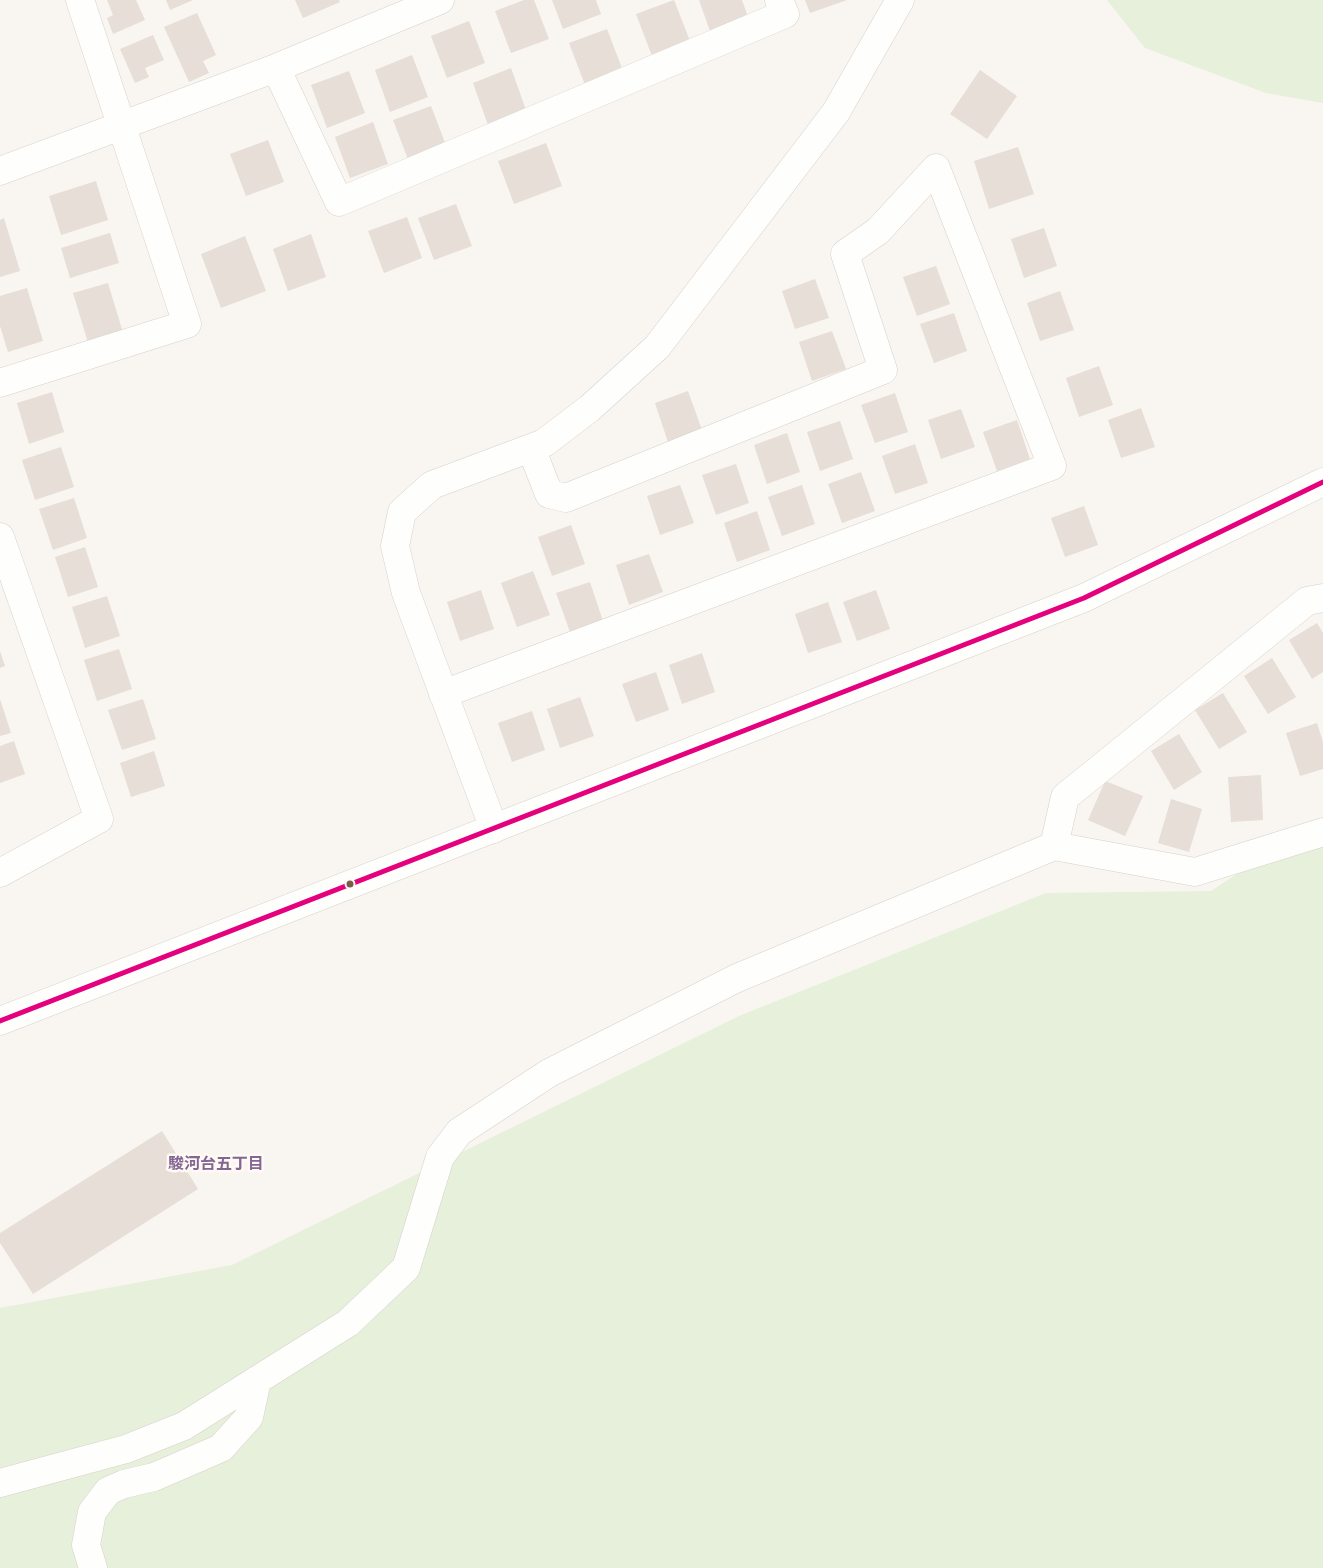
<!DOCTYPE html>
<html>
<head>
<meta charset="utf-8">
<style>
	body { margin:0 }
	canvas { display:block; background:#f9f5f0 }
</style>
</head>
<body>
<canvas width="1323" height="1568"></canvas>
<script>
const ctx = document.querySelector('canvas').getContext('2d');
ctx.lineJoin = 'round';
function fillPath(path, color) { ctx.fillStyle = color; ctx.fill(path, 'evenodd'); }
const toPath = rows => new Path2D(rows.map(r => 'M' + r).join(''));
function strokePath(path, color, width, dash) { ctx.strokeStyle = color; ctx.lineWidth = width; ctx.lineCap = dash ? 'butt' : 'round'; ctx.setLineDash(dash || []); ctx.stroke(path); }
function drawText(font, color, halo, rows, align = 'center') {
  ctx.font = font + ' Manrope,"Noto Sans JP",sans-serif'; ctx.lineWidth = 5; ctx.setLineDash([]); ctx.textBaseline = 'middle'; ctx.strokeStyle = halo; ctx.fillStyle = color; for (const [text, x, y, turn = 0] of rows) {
    ctx.save(); ctx.translate(x, y); ctx.rotate((+turn || 0) * Math.PI / 180); ctx.textAlign = isNaN(turn) ? turn : align; if (halo) ctx.strokeText(text, 0, 0); ctx.fillText(text, 0, 0); ctx.restore();
  }
}
fillPath(toPath([
	[1107,0,1323,0,1323,103,1266,93,1145,48],
	[1323,817,1323,1568,0,1568,0,1308,232,1265,739,1016,1046,893,1211,891]
]), '#e7f0db');
fillPath(toPath([
	[107,0,136,0,145,20,113,34,107,18,113,15],
	[166,0,193,0,170,10],
	[295,0,339,0,340,2,303,18],
	[524,0,534,0,549,39,511,53,495,11],
	[552,0,596,0,601,14,563,29],
	[674,0,690,41,652,56,636,14],
	[699,0,742,0,748,17,710,31],
	[805,0,847,0,810,13],
	[197,13,216,55,203,61,209,73,189,82,164,27],
	[469,21,485,63,447,78,431,36],
	[607,29,623,71,585,85,569,43],
	[153,35,164,60,145,68,149,77,135,83,120,49],
	[412,55,428,97,390,112,375,70],
	[511,68,526,110,488,125,473,83],
	[980,70,1017,96,987,139,950,114],
	[349,71,365,113,327,128,311,85],
	[431,106,447,148,409,162,393,120],
	[373,122,388,164,350,178,335,137],
	[268,140,284,182,246,196,230,154],
	[546,143,562,186,514,204,498,161],
	[1018,147,1034,194,989,209,974,161],
	[96,181,108,220,61,235,49,196],
	[456,204,472,246,434,260,418,218],
	[407,217,422,258,384,273,368,231],
	[4,218,20,271,0,277,0,220],
	[1044,228,1057,266,1024,278,1011,239],
	[110,233,119,263,70,278,61,248],
	[311,234,326,277,288,291,273,249],
	[245,236,266,291,221,308,201,254],
	[936,266,950,304,917,316,903,277],
	[815,279,829,318,795,329,782,291],
	[108,283,124,336,89,346,73,293],
	[27,288,43,341,8,352,0,326,0,296],
	[1060,291,1074,330,1040,341,1027,303],
	[954,313,967,351,934,363,920,324],
	[832,331,846,369,812,381,799,342],
	[1099,366,1113,405,1079,417,1066,378],
	[688,391,702,430,668,442,655,403],
	[52,392,64,432,29,444,17,403],
	[895,393,908,432,875,443,861,405],
	[1141,408,1155,447,1121,458,1108,420],
	[961,409,975,447,941,459,928,420],
	[1017,420,1030,459,997,471,983,432],
	[840,421,853,459,820,471,807,432],
	[787,433,800,472,767,484,754,445],
	[915,444,928,483,895,494,882,456],
	[61,447,74,487,35,500,22,460],
	[736,464,749,503,716,515,702,475],
	[861,472,875,511,842,523,828,484],
	[680,485,694,523,660,535,647,496],
	[802,485,815,524,782,536,768,497],
	[74,498,87,538,53,550,39,509],
	[1084,506,1098,545,1065,557,1051,518],
	[757,511,770,550,737,562,724,523],
	[571,525,585,564,552,576,538,537],
	[85,547,98,587,68,597,55,557],
	[649,554,663,592,629,605,616,565],
	[533,571,550,615,517,627,501,583],
	[590,582,603,621,570,632,556,593],
	[481,590,494,629,460,641,447,602],
	[876,590,890,629,857,641,843,602],
	[107,596,120,636,85,648,72,607],
	[828,602,842,642,808,653,795,614],
	[1317,623,1323,633,1323,672,1312,679,1289,640],
	[119,649,132,689,97,701,84,660],
	[0,651,5,666,0,668],
	[702,653,715,692,682,704,669,665],
	[1272,658,1296,697,1268,714,1244,676],
	[656,672,669,710,636,722,622,684],
	[1223,693,1247,732,1219,749,1195,710],
	[580,697,594,736,560,748,547,709],
	[0,699,11,733,0,736],
	[143,699,156,739,122,750,108,710],
	[532,711,545,750,512,762,498,723],
	[1317,723,1323,742,1323,769,1300,776,1286,733],
	[1179,734,1202,772,1174,790,1151,751],
	[14,741,25,774,0,783,0,746],
	[154,751,165,786,131,797,120,763],
	[1261,775,1263,820,1231,822,1228,777],
	[1105,781,1143,796,1125,836,1088,820],
	[1171,799,1202,809,1189,852,1158,843],
	[162,1131,198,1189,33,1294,0,1243,0,1233]
]), '#e6ded7');
const street = toPath([
	[276,68,339,202,785,14,779,0],
	[0,171,276,68,440,0],
	[0,383,187,324,80,0],
	[0,537,99,819,0,873],
	[443,694,1052,466,936,168,878,231,845,254,883,370,566,498,549,494,531,448],
	[494,829,406,593,395,546,402,512,432,485,544,443,590,408,657,347,836,112,900,0],
	[1054,846,1065,797,1307,601,1323,598],
	[0,1483,126,1449,184,1426,348,1323,406,1268,440,1157,459,1132,549,1073,737,978,1054,846,1195,872,1323,832],
	[93,1568,86,1545,92,1512,108,1491,124,1484,154,1477,221,1448,249,1417,257,1380]
]);
const secondary = toPath([
	[0,1021,1084,598,1323,482]
]);
strokePath(street, '#d7d1cb', 29);
strokePath(secondary, '#d9d2cb', 29);
strokePath(street, '#fefefd', 28);
strokePath(secondary, '#fefefd', 28);
strokePath(toPath([
	[0,1021,1084,598,1323,482]
]), '#e5007d', 5);
for (const [x, y, r, color] of [
	[350,884,4.5,"#7a5c4d"]
]) { const dot = new Path2D(); dot.arc(x, y, r, 0, 2 * Math.PI); ctx.fillStyle = color; ctx.fill(dot); strokePath(dot, '#fffaf3', 2); }
drawText('bold 16px', '#846695', '#fffaf3', [
	["駿河台五丁目",216,1165]
]);
</script>
</body>
</html>
